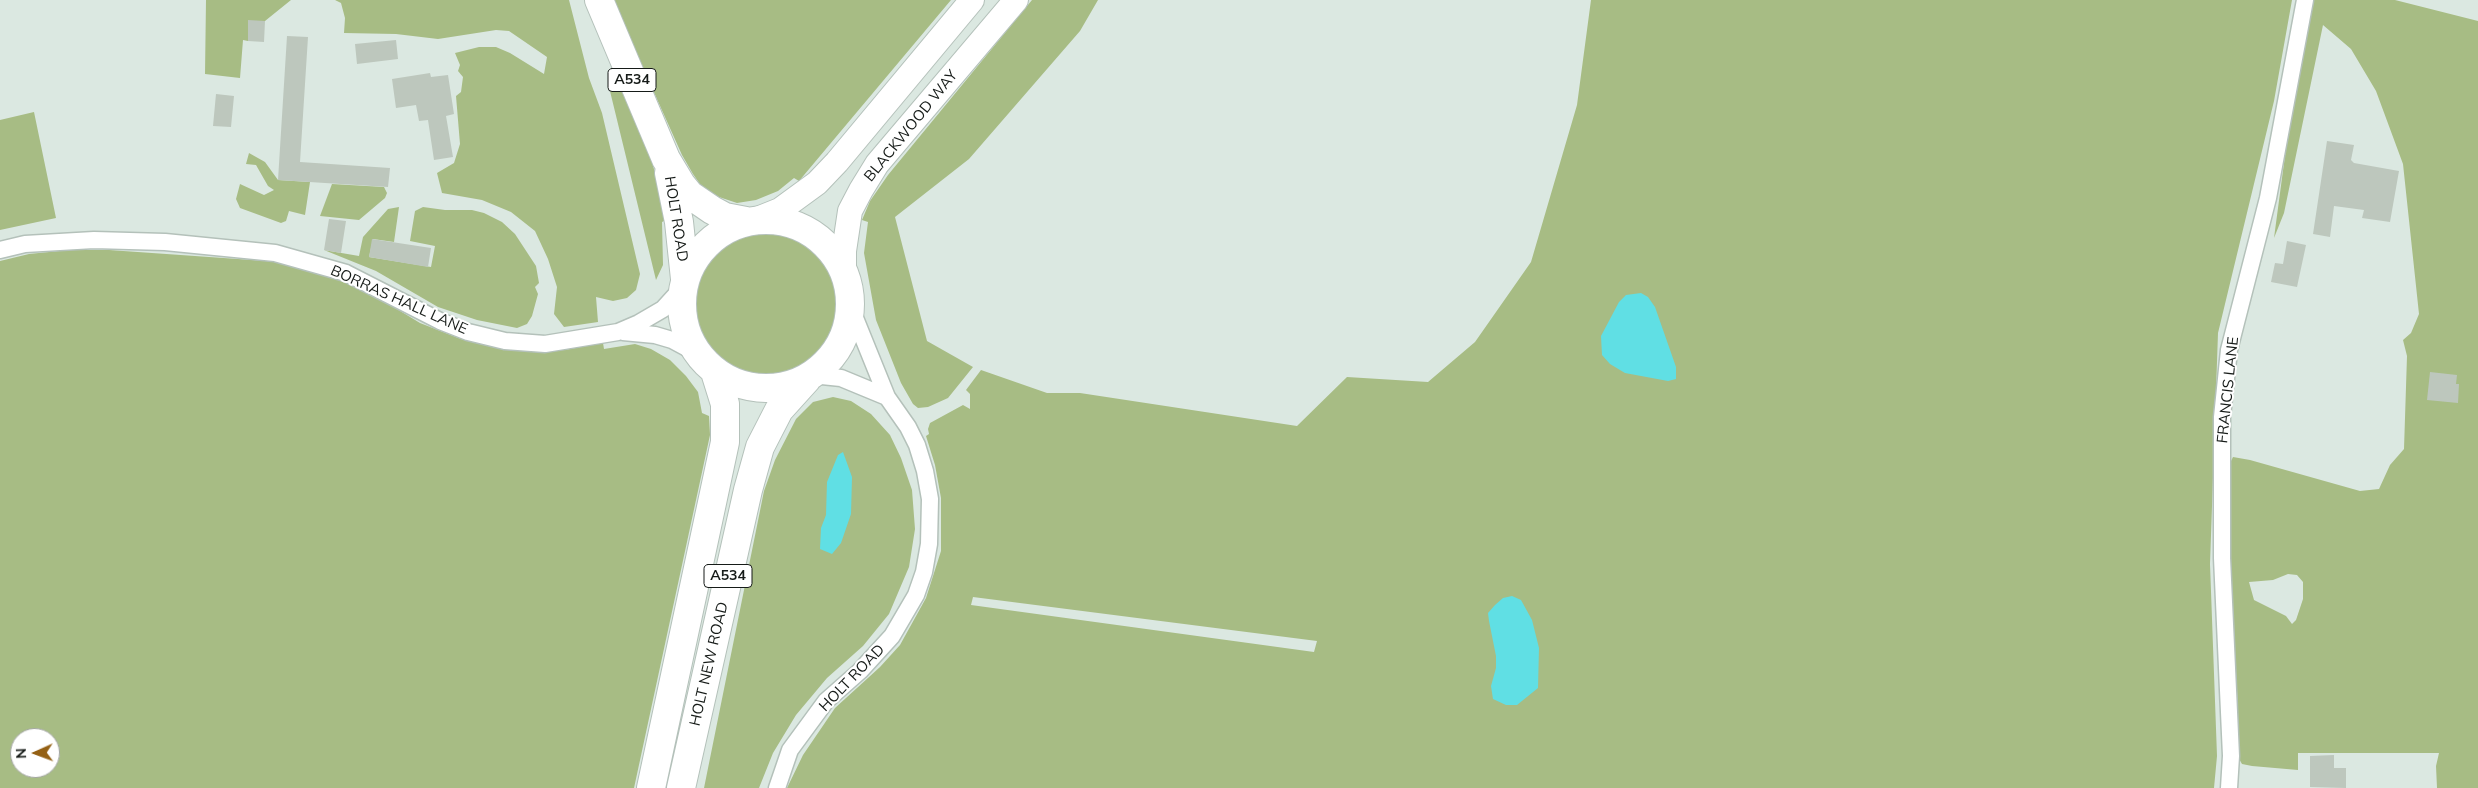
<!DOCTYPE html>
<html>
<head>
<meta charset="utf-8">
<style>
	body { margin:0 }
	#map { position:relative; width:2478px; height:788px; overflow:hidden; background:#dbe8e1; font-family:Mulish,sans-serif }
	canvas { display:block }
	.north { position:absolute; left:10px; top:728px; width:50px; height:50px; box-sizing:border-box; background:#fff; border:1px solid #a2a4a3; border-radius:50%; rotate:268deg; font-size:14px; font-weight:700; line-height:20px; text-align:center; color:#161b18 }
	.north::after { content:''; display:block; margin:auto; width:18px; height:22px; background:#946014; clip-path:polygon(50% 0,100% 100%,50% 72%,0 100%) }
</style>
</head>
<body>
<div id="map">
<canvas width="2478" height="788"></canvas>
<div class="north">N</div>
</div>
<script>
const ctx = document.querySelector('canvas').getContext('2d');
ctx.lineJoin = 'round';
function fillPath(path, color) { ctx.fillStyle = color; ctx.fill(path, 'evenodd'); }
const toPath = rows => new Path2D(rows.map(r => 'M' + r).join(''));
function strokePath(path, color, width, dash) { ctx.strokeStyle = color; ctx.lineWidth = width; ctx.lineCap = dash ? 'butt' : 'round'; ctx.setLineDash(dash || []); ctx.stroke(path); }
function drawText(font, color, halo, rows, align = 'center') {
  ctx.font = font + ' Mulish,sans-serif'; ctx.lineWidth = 4; ctx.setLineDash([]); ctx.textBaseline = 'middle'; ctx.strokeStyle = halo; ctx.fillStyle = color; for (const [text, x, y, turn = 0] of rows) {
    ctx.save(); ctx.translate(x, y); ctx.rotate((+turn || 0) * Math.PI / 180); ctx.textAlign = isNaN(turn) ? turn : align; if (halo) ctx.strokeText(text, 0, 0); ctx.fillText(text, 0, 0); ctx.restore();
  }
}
fillPath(toPath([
	[206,0,291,0,265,21,248,21,248,41,243,40,240,78,205,74],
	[335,0,569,0,589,78,602,113,640,274,636,290,627,298,613,301,596,297,598,322,564,327,554,314,557,287,548,259,535,231,511,212,482,200,442,193,437,173,454,163,460,144,456,96,461,92,463,77,458,71,460,65,455,53,479,47,496,47,510,53,544,74,547,57,509,31,496,30,438,39,396,34,344,33,345,18,341,3],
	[609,0,951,0,799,181,794,178,778,191,756,200,737,203,719,197,702,187,693,174,682,155,648,79,645,73,637,70],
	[1032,0,1098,0,1080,31,969,159,895,217,927,341,973,367,948,398,928,407,918,408,913,404,901,383,876,320,864,253,868,222,862,220,870,201,888,175],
	[1591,0,2292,0,2274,101,2218,333,2210,564,2217,756,2214,788,787,788,803,755,835,708,880,667,900,645,926,598,941,551,941,498,935,465,926,436,929,434,928,429,930,423,963,405,970,409,970,394,966,390,981,370,1047,393,1080,393,1297,426,1347,377,1428,382,1475,342,1531,262,1577,105],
	[973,597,1317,641,1314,652,971,605],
	[2310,0,2395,0,2478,21,2478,788,2437,788,2436,766,2439,753,2298,753,2298,770,2252,766,2242,764,2238,757,2238,708,2228,546,2230,463,2233,457,2250,460,2360,491,2379,489,2390,465,2404,449,2407,356,2403,340,2411,333,2419,314,2403,164,2376,91,2351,49,2323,25,2284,213,2274,238,2290,118],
	[2288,574,2297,575,2303,582,2303,599,2296,620,2292,624,2286,616,2254,600,2249,582,2273,580],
	[609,87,622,92,650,155,668,219,662,222,663,265,656,280],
	[34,112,56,218,0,230,0,120],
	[249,153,265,162,278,180,310,182,305,215,289,211,286,221,281,223,240,208,236,199,240,184,264,195,274,190,268,186,256,165,246,164],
	[332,184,384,187,387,193,385,198,359,220,320,216],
	[399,207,394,242,373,239,369,257,431,267,435,246,410,241,415,211,423,207,445,210,472,210,484,213,502,222,515,234,536,266,539,283,535,287,538,294,532,316,527,324,517,328,477,320,438,307,376,271,324,250,359,256,363,237,388,209],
	'696 304a71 71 0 1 1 142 0a71 71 0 1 1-142 0Z',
	[69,250,109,250,295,263,346,278,420,323,461,339,497,347,532,351,564,350,603,343,604,349,635,344,651,349,670,360,686,376,698,392,702,413,709,416,710,435,634,788,0,788,0,261,29,254],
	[20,738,50,738,50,768,20,768],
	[833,397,851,401,871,414,890,435,901,458,912,490,915,529,909,567,889,614,863,646,827,678,796,715,773,753,759,788,704,788,764,491,775,460,796,419,813,402]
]), '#a7bc84');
fillPath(toPath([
	[1641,293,1648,297,1655,307,1676,367,1676,379,1668,381,1625,373,1610,364,1602,355,1601,336,1619,302,1626,295],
	[843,452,852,477,851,514,841,543,832,554,820,549,821,528,826,515,827,482,838,455],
	[1512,596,1521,600,1532,620,1539,648,1538,688,1517,705,1506,705,1493,699,1491,686,1496,668,1496,656,1489,621,1488,613,1495,605,1503,598]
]), '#60dfe4');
fillPath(toPath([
	[248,20,265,21,264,42,248,41],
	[287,36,308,37,300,162,390,168,388,187,278,180],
	[396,40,398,59,357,64,355,44],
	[430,73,431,77,448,75,454,114,446,116,453,157,434,160,428,120,419,121,416,105,396,108,392,79],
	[216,94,234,96,231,127,213,126],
	[2327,141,2354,145,2351,160,2354,163,2399,171,2390,222,2362,218,2364,210,2334,206,2330,237,2313,234],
	[329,219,346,221,341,253,324,250],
	[372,239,431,248,428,267,369,257],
	[2287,241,2306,245,2297,287,2271,282,2275,263,2283,264],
	[2430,372,2457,375,2456,384,2459,384,2458,403,2427,400],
	[2334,755,2334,768,2346,768,2346,788,2310,787,2310,756]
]), '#bdc7bd');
const street = toPath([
	[0,250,25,244,94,240,165,242,275,253,346,273,440,321,468,332,505,341,545,344,618,332,639,323,663,309,683,287],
	[623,332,655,335,672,340,698,354],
	[812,375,841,378,887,397],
	[777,788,790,750,826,701,860,671,892,636,916,595,924,572,929,544,930,499,925,471,917,445,908,427,887,397,851,308],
	[2229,788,2231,756,2222,558,2222,417,2229,350,2268,198,2305,0]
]);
const secondary = toPath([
	[755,220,780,210,817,183,837,162,972,0],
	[844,270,844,251,850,211,861,190,877,164,1016,0]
]);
const highway = toPath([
	[599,0,666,159,681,184,690,195,712,210,725,217,746,221],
	[669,173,679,222,685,279],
	'682 304a84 84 0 1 1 168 0a84 84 0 1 1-168 0Z',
	[651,788,725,442,725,404,715,372],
	[681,788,748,490,760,447,779,410,807,379]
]);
strokePath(street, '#b4c1ba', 19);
strokePath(secondary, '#b4c1ba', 26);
strokePath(highway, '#b4c1ba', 30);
strokePath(street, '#fff', 16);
strokePath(secondary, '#fff', 24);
strokePath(highway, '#fff', 28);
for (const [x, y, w] of [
	[632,80,48],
	[728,576,48]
]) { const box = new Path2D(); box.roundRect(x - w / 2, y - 11.5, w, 23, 4); ctx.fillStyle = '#fff'; ctx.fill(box); strokePath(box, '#161b18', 1); }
drawText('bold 14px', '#161b18', null, [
	["A534",632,80],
	["A534",728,576]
]);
drawText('15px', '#161b18', '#fff', [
	["BLACKWOOD WAY",911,126,-51],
	["HOLT ROAD",676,219,81],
	["BORRAS HALL LANE",399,300,24],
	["FRANCIS LANE",2228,390,-84],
	["HOLT NEW ROAD",709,664,-77],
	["HOLT ROAD",852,678,-46]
]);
</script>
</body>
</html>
